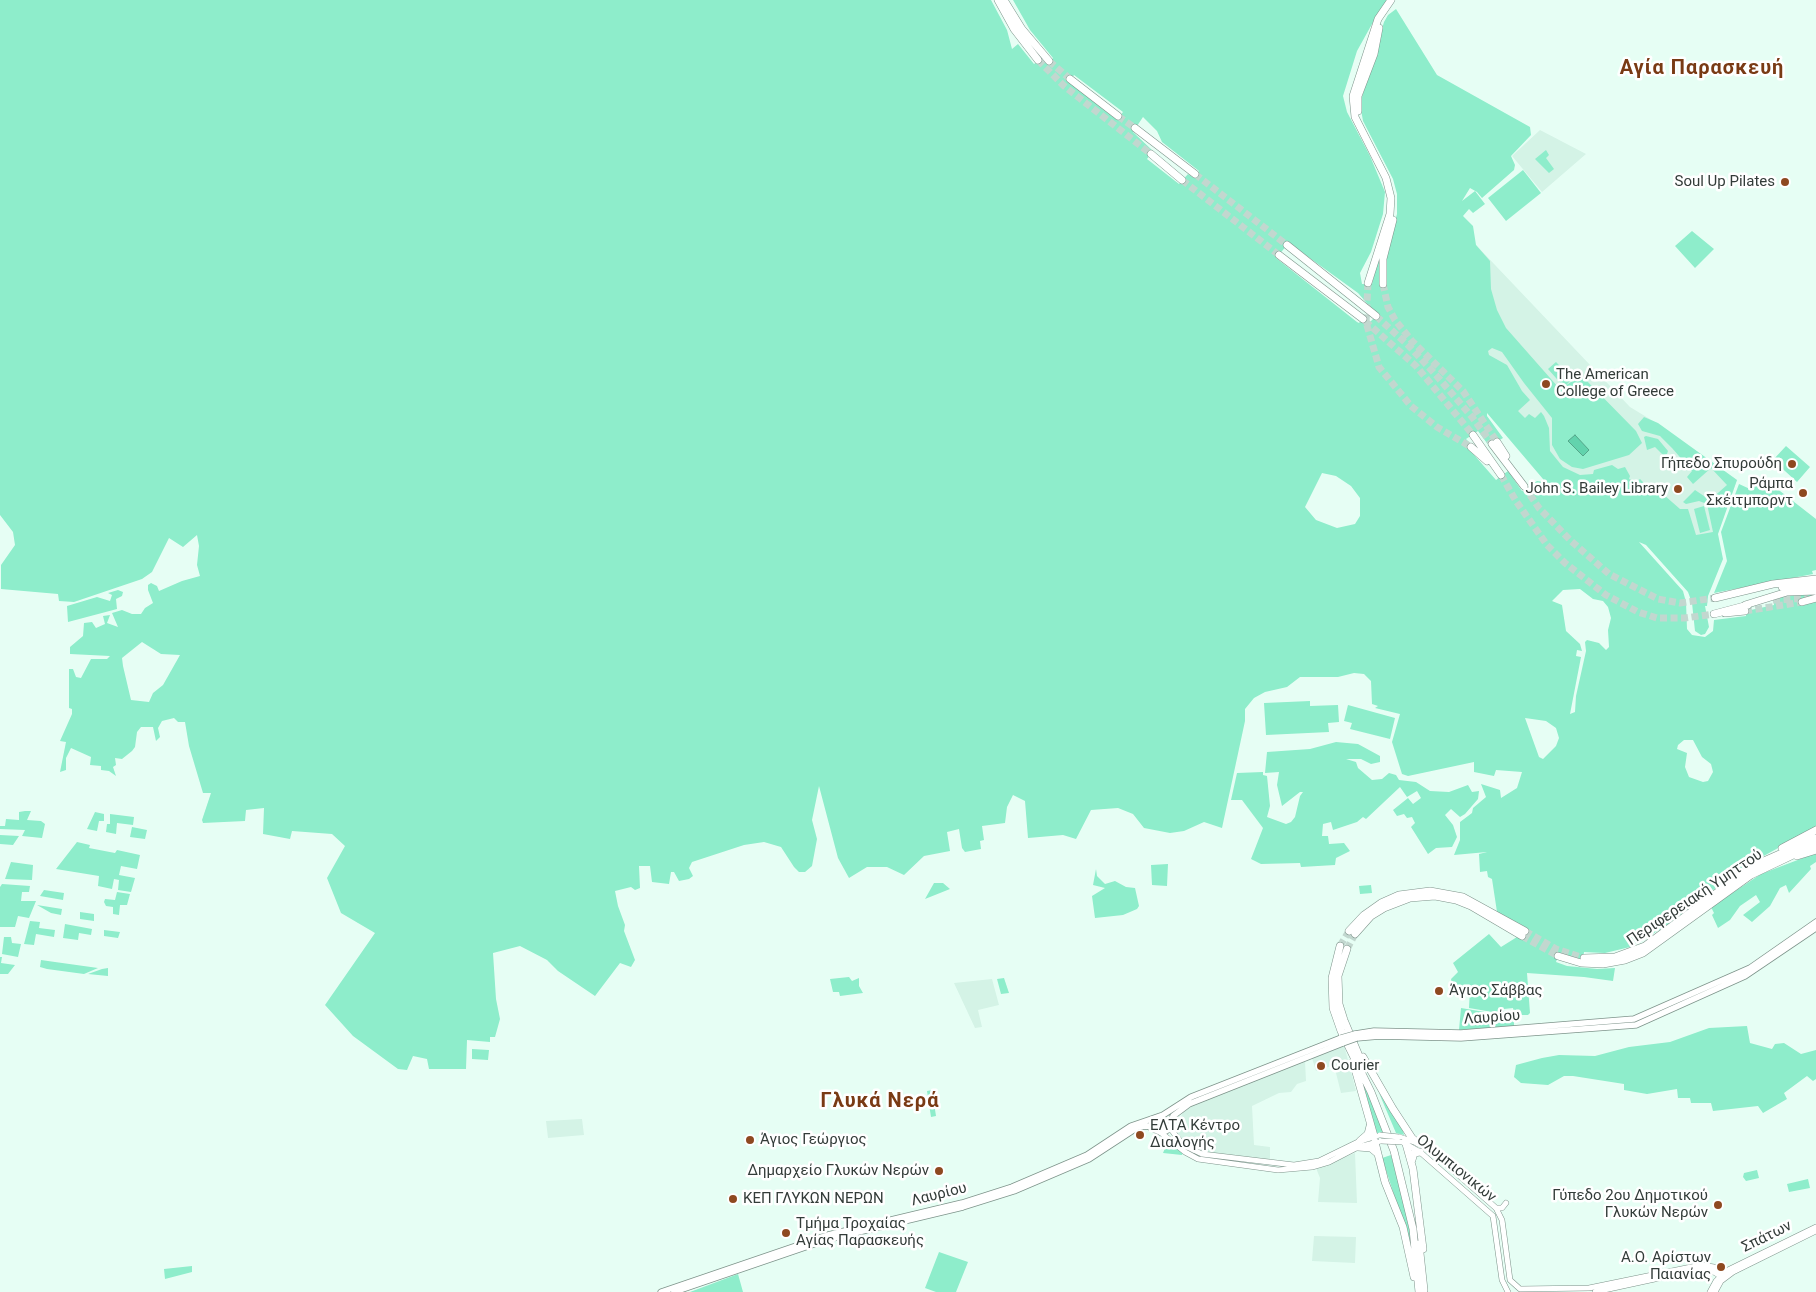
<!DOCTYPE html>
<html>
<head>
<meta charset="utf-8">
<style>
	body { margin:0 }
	canvas { display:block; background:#e6fef4 }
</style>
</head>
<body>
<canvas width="1816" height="1292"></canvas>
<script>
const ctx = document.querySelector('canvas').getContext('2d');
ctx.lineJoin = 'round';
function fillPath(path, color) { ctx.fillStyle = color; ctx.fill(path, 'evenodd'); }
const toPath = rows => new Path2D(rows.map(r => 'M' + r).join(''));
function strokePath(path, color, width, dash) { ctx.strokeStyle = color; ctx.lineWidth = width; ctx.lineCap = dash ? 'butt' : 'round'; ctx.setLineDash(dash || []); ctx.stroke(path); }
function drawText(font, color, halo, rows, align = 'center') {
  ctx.font = font + ' Roboto,sans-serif'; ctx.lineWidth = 5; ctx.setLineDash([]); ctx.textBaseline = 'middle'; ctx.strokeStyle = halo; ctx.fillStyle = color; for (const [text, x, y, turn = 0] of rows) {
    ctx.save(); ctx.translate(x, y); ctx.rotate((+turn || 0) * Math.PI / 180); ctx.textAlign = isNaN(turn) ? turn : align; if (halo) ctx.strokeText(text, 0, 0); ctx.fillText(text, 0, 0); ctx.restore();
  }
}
fillPath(toPath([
	[1540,130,1586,154,1542,192,1512,156],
	[1476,245,1630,407,1658,424,1737,480,1719,529,1703,541,1558,467,1462,356],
	[992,979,999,1005,978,1010,982,1027,975,1028,954,983],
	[1344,1045,1356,1091,1341,1093,1334,1065,1316,1071,1312,1058],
	[1305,1061,1306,1081,1297,1084,1291,1092,1279,1093,1252,1106,1254,1145,1270,1147,1270,1161,1209,1154,1190,1146,1174,1132,1185,1108],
	[582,1119,584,1135,548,1138,546,1121],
	[1355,1153,1357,1203,1318,1202,1320,1178,1316,1168],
	[1314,1236,1356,1237,1355,1263,1312,1261]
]), '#d4f3e6');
fillPath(toPath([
	[0,0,991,0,1007,30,1012,49,1018,44,1034,64,1041,59,1048,65,1053,58,1030,30,1013,0,1390,0,1377,15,1357,51,1343,96,1347,112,1370,156,1385,192,1383,214,1371,252,1360,273,1362,284,1372,284,1380,252,1384,262,1397,214,1397,194,1393,179,1363,121,1360,104,1384,22,1388,15,1396,9,1437,75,1530,127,1531,135,1511,156,1515,165,1514,170,1482,198,1477,192,1470,188,1462,201,1475,191,1485,204,1473,213,1469,209,1463,216,1473,226,1476,245,1490,261,1491,289,1497,310,1506,328,1558,387,1564,387,1548,369,1556,362,1572,379,1565,386,1580,376,1583,377,1636,431,1642,443,1629,455,1583,469,1572,467,1560,459,1552,445,1552,418,1524,383,1502,352,1492,348,1488,351,1489,355,1507,365,1522,391,1530,400,1518,411,1525,418,1529,414,1535,418,1541,412,1544,416,1549,428,1550,451,1563,467,1580,475,1593,474,1594,470,1612,465,1618,469,1625,467,1630,476,1629,479,1636,482,1640,479,1650,489,1664,495,1680,509,1688,509,1696,535,1713,532,1707,504,1699,501,1686,504,1683,502,1695,490,1710,500,1727,485,1711,468,1693,484,1687,477,1692,471,1672,448,1660,436,1642,431,1638,424,1644,417,1658,423,1737,480,1718,534,1723,559,1708,596,1707,606,1705,606,1709,627,1705,634,1701,635,1695,631,1692,603,1688,592,1646,545,1639,542,1683,591,1686,602,1687,629,1692,635,1705,637,1713,631,1714,620,1746,616,1746,611,1774,605,1774,599,1790,595,1815,595,1801,602,1803,606,1816,599,1816,827,1742,868,1666,926,1630,947,1605,953,1584,952,1583,960,1559,953,1556,962,1567,966,1597,969,1615,968,1613,981,1584,977,1527,973,1530,1013,1528,1015,1514,1015,1513,1008,1504,1009,1504,1014,1469,1008,1470,989,1453,988,1451,979,1458,972,1453,963,1489,934,1501,947,1517,937,1521,939,1527,928,1497,912,1492,879,1488,877,1487,871,1480,872,1479,854,1487,852,1454,855,1460,840,1460,822,1472,813,1473,808,1486,797,1481,784,1500,790,1501,798,1517,788,1522,772,1496,770,1494,776,1474,772,1474,762,1408,776,1402,774,1392,742,1400,714,1375,708,1378,706,1372,704,1371,681,1364,674,1354,673,1338,677,1300,677,1287,687,1265,692,1254,698,1245,709,1245,721,1222,828,1204,822,1184,831,1170,833,1144,828,1133,814,1118,808,1091,810,1076,839,1063,835,1028,838,1025,801,1013,795,1007,807,1005,823,982,826,984,840,980,841,981,849,965,852,962,848,959,829,947,832,950,851,924,856,904,875,887,867,867,867,849,878,838,858,819,786,812,820,817,839,812,866,805,872,799,872,794,867,781,847,764,842,744,845,692,862,689,868,693,876,689,879,679,881,674,872,671,872,669,884,652,882,650,866,639,866,640,888,635,890,631,887,615,891,618,906,625,925,624,931,635,960,631,967,620,963,595,996,558,971,547,960,520,946,493,953,496,999,500,1019,495,1037,490,1037,490,1042,467,1040,466,1069,429,1069,427,1059,413,1056,407,1070,398,1069,353,1036,325,1005,375,933,341,913,327,878,345,846,332,834,292,831,290,839,263,834,264,808,246,810,245,821,203,823,202,820,211,793,203,793,189,746,185,722,178,722,174,718,162,721,158,728,160,737,156,741,153,727,141,727,137,732,135,747,132,751,122,759,115,758,116,765,113,767,116,776,109,771,101,770,101,766,90,765,91,757,71,748,66,758,66,770,60,772,66,742,60,741,72,714,72,709,69,708,69,669,73,669,76,677,81,678,91,659,107,659,110,656,70,654,70,647,83,636,84,623,92,622,96,628,105,624,103,616,110,615,107,623,118,627,112,613,122,610,132,614,141,614,145,608,153,603,148,590,148,585,151,583,157,586,159,591,182,581,200,576,197,565,199,546,197,535,183,547,169,538,152,572,142,579,74,602,59,601,58,594,1,589,1,565,15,545,13,532,0,515],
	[1074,75,1123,112,1117,120,1069,82],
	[1143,117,1157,131,1162,142,1199,171,1194,178,1188,174,1179,184,1147,159,1153,151,1133,132],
	[1289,243,1358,293,1377,315,1370,322,1364,317,1359,323,1357,322,1276,258],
	[1487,413,1543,479,1544,482,1537,481,1522,491,1508,471,1496,480,1469,449,1472,445,1466,439,1478,431,1489,446,1503,438,1487,416],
	[1322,473,1336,476,1351,486,1360,498,1360,516,1355,524,1337,528,1316,520,1305,507],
	[1580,589,1593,599,1603,601,1608,607,1611,618,1608,630,1609,647,1606,650,1599,643,1587,640,1585,642,1586,651,1576,696,1575,712,1570,714,1581,657,1576,656,1577,650,1582,651,1580,644,1566,631,1562,605,1552,601,1563,590],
	[142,642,161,654,180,655,163,685,153,693,149,702,131,700,123,666,122,658],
	[1525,718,1546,721,1556,728,1559,738,1556,746,1543,759,1539,757],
	[1684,740,1693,740,1702,757,1711,764,1713,772,1708,781,1703,782,1689,777,1685,767,1687,753,1677,749,1678,745],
	[1546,150,1549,155,1546,158,1554,169,1549,173,1535,159],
	[1523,170,1541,193,1506,221,1488,198],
	[1692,231,1714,249,1695,268,1675,246],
	[1646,436,1658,439,1668,451,1667,454,1663,455,1655,447,1647,450,1644,437],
	[1786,446,1810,467,1797,482,1773,460],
	[1763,480,1780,491,1816,519,1816,570,1812,571,1813,574,1714,593,1727,561,1721,532,1739,484,1750,489],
	[1704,506,1710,530,1700,533,1694,509],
	[118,590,123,592,122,596,116,599,117,609,68,622,67,606,97,597,110,601,112,595,108,593],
	[1310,701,1310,706,1338,705,1339,722,1328,723,1329,732,1266,735,1264,703],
	[1348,705,1395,718,1390,739,1350,729,1352,723,1344,721],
	[1336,742,1358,744,1380,756,1380,762,1371,764,1361,759,1346,759,1356,762,1358,768,1372,780,1382,779,1389,773,1396,775,1399,780,1416,782,1430,791,1449,792,1468,785,1472,792,1479,791,1478,799,1465,814,1460,817,1451,809,1445,815,1453,825,1457,837,1452,847,1436,848,1428,854,1411,827,1415,823,1412,817,1407,818,1404,814,1397,816,1393,810,1408,798,1413,804,1421,798,1417,791,1407,797,1400,787,1366,819,1363,817,1357,822,1333,830,1331,822,1323,824,1322,836,1328,836,1329,844,1344,843,1350,851,1336,858,1335,865,1301,867,1300,863,1261,864,1251,859,1263,828,1242,800,1231,800,1237,773,1263,772,1263,775,1267,776,1270,806,1267,817,1286,824,1291,822,1295,817,1300,796,1303,792,1300,792,1282,806,1277,785,1279,772,1265,773,1267,752,1310,749],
	[25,811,31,811,27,820,41,821,45,824,42,838,22,836,25,830,0,829,0,826,5,826,6,819,19,820,19,812],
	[95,812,104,814,104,821,99,821,97,831,87,829],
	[110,814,134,817,133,825,117,823,116,834,106,832,107,824,110,824],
	[132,827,147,830,145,839,130,837],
	[0,835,19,836,13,845,0,844],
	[77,842,90,845,89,848,115,853,117,850,140,855,137,869,121,866,119,875,135,878,131,892,118,890,119,880,114,879,112,889,98,886,99,876,56,869],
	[1816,853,1816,862,1810,866,1811,869,1789,893,1786,885,1780,888,1770,906,1752,922,1743,915,1760,902,1756,895,1740,906,1730,920,1718,928,1712,915,1714,913,1711,907,1761,874],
	[11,862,33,865,32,880,5,879],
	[1168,864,1167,886,1152,885,1151,865],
	[1096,869,1097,876,1105,884,1115,881,1126,887,1135,888,1139,906,1137,909,1123,915,1095,918,1092,896,1105,888,1093,885],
	[934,883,943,883,950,889,925,899],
	[2,884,30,886,29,892,22,892,21,901,36,901,29,918,18,916,15,927,0,927,0,887],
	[1371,885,1372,893,1360,894,1359,886],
	[44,890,64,893,63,900,40,896],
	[117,892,130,894,127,905,120,905,119,915,113,914,113,907,106,906,104,902,105,899,115,900],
	[37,905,62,909,61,915,51,913],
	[80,912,94,914,94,921,80,919],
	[30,921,40,922,39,928,55,930,54,937,36,934,34,945,24,944],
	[65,924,92,929,91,935,79,933,78,940,63,938],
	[104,930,120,932,118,938,104,936],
	[4,937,11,937,12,943,21,944,18,957,2,954],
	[0,957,2,957,1,963,15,965,8,974,0,974],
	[41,960,55,962,98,968,84,974,47,969,40,967],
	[108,968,108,976,88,974,102,969],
	[849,977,852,981,859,978,859,986,863,993,840,996,839,992,833,992,830,979],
	[1004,978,1009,993,1001,994,997,979],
	[1461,1008,1514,1017,1514,1026,1459,1030],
	[1747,1026,1750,1043,1772,1049,1775,1044,1784,1043,1801,1054,1816,1050,1816,1079,1813,1081,1807,1076,1784,1093,1787,1099,1763,1113,1758,1106,1713,1111,1711,1103,1691,1103,1690,1098,1678,1098,1677,1089,1647,1094,1624,1090,1624,1084,1573,1076,1564,1076,1548,1085,1521,1083,1514,1077,1516,1065,1542,1058,1559,1055,1595,1056,1629,1047,1670,1042,1709,1028],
	[472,1049,489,1050,488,1060,472,1059],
	[1356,1068,1371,1100,1384,1133,1375,1134],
	[932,1090,936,1116,931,1117,927,1091],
	[1379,1093,1403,1131,1404,1135,1396,1133],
	'1156.5 1124a5.5 5.5 0 1 1 11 0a5.5 5.5 0 1 1-11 0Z',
	[1168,1141,1183,1153,1182,1155,1163,1153],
	[1391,1155,1409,1223,1415,1271,1402,1219,1382,1158],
	[1757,1170,1759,1178,1746,1181,1743,1177,1744,1173],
	[1808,1179,1810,1188,1789,1192,1787,1184],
	[939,1252,968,1262,956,1292,936,1292,925,1288],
	[192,1266,192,1272,165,1279,164,1269],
	[738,1274,743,1292,690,1292]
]), '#8eedcb');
const water = toPath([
	[1575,435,1589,450,1583,456,1568,441,1575,435]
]);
fillPath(water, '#62d3ad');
strokePath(water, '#54a68a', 1);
strokePath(toPath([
	[1038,60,1064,86,1151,154],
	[1049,61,1070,79],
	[1118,116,1135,128],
	[1195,174,1287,245],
	[1182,180,1279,255],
	[1368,283,1366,322,1379,367,1411,406,1437,427,1471,447],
	[1383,284,1388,307,1395,320,1412,341,1463,391,1497,442],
	[1376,316,1409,346,1436,375,1472,417,1492,444],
	[1365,321,1416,366,1473,435],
	[1501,475,1516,501,1547,545,1565,563,1606,595,1638,612,1657,618,1685,618,1714,614],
	[1524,486,1539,508,1570,540,1609,574,1658,599,1680,603,1715,598],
	[1773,600,1808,598],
	[1745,611,1802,602],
	[1525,931,1556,949,1584,958],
	[1522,936,1558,956],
	[1340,946,1349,931],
	[1347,949,1355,934]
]), '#c2d7cf', 7, [7, 3.5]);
const secondary = toPath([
	[1170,1128,1183,1145,1202,1154,1294,1165,1319,1161,1360,1141,1377,1136],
	[1160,1132,1185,1152,1198,1159,1278,1170,1312,1167,1329,1162,1358,1147,1378,1142],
	[1399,1137,1418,1143,1430,1150,1496,1208,1502,1220,1510,1280,1520,1289,1589,1288,1701,1265,1714,1267,1726,1276],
	[1404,1143,1420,1152,1493,1216,1502,1280,1508,1292],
	[1496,1208,1502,1208,1506,1203],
	[1595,1292,1701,1269,1712,1271,1724,1278],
	[1710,1292,1716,1281,1726,1271,1816,1227],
	[1715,1292,1721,1281,1733,1272,1816,1231]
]);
const primary = toPath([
	[1355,1034,1374,1031,1461,1033,1634,1019,1750,968,1816,922],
	[1357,1038,1380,1036,1461,1038,1636,1025,1745,976,1816,928],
	[661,1292,828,1235,962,1203,1012,1187,1087,1155,1131,1126,1163,1115,1191,1097,1341,1038],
	[674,1292,829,1239,963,1207,1014,1191,1089,1159,1138,1127,1148,1126,1160,1132,1166,1131,1170,1127,1173,1116,1189,1104,1343,1043]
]);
const highway = toPath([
	[998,0,1014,29,1038,60],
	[1004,0,1022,29,1049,61],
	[1070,79,1118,116],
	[1358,111,1358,96,1374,54,1379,28],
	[1135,128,1195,174],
	[1151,154,1182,180],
	[1287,245,1376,316],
	[1279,255,1363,319],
	[1368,283,1390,214,1391,198,1386,178,1355,117,1353,96,1378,19,1391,0],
	[1383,284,1383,259,1393,220],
	[1473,435,1501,475],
	[1497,442,1506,456],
	[1492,444,1524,486],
	[1471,447,1487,461],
	[1782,587,1816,586],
	[1715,598,1773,584,1816,579],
	[1802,602,1816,598],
	[1745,605,1787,592,1816,591],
	[1725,613,1745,611],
	[1714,614,1748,605],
	[1782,848,1816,830],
	[1797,856,1816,850],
	[1349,931,1364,915,1381,903,1399,895,1430,891,1463,897,1525,931],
	[1355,934,1371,916,1384,908,1410,898,1435,896,1456,900,1471,906,1522,936],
	[1340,946,1332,978,1333,1008,1341,1031,1371,1092,1394,1151,1413,1229,1419,1292],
	[1347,949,1338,976,1339,1004,1344,1020,1362,1063],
	[1558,956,1581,963,1603,964,1625,960,1643,953,1751,875,1816,844],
	[1584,958,1615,957,1645,946,1742,874,1764,861,1816,838],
	[1363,1057,1393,1109,1412,1138,1418,1143],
	[1353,1062,1374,1136],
	[1360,1141,1368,1134,1370,1126],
	[1375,1142,1385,1182,1403,1227,1414,1277],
	[1406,1144,1413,1169,1423,1249],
	[1358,1147,1371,1148,1377,1153],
	[1412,1160,1414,1153,1420,1152],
	[1419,1244,1424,1290]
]);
strokePath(secondary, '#7e948b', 6);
strokePath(primary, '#7e948b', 7);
strokePath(highway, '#7e948b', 8);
strokePath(secondary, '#fff', 5);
strokePath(primary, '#fff', 5.5);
strokePath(highway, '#fff', 7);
const secondaryBridge = toPath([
	[1380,1135,1399,1137],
	[1381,1141,1402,1142]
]);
const primaryBridge = toPath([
	[1341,1038,1355,1034],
	[1343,1043,1357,1038]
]);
strokePath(secondaryBridge, '#7e948b', 6, []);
strokePath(primaryBridge, '#7e948b', 7, []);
strokePath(secondaryBridge, '#fff', 5);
strokePath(primaryBridge, '#fff', 5.5);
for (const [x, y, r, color] of [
	[1785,182,5,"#8e4920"],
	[1546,384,5,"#8e4920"],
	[1792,464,5,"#8e4920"],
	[1678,489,5,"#8e4920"],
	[1803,493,5,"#8e4920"],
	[1439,991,5,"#8e4920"],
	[1321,1066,5,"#8e4920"],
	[1140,1135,5,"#8e4920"],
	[750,1140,5,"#8e4920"],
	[939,1171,5,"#8e4920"],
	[733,1199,5,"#8e4920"],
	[1718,1205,5,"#8e4920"],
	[786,1233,5,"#8e4920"],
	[1721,1267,5,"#8e4920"]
]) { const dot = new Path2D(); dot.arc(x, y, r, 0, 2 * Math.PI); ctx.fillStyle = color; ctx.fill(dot); strokePath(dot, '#fff', 2); }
drawText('15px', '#333c39', '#fff', [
	["Soul Up Pilates",1775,182],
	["The American",1556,375,"left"],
	["College of Greece",1556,392,"left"],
	["Γήπεδο Σπυρούδη",1782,464],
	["Ράμπα",1793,484],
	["Σκέιτμπορντ",1793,501],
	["John S. Bailey Library",1668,489],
	["Άγιος Σάββας",1449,991,"left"],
	["Courier",1331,1066,"left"],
	["ΕΛΤΑ Κέντρο",1150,1126,"left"],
	["Διαλογής",1150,1143,"left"],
	["Άγιος Γεώργιος",760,1140,"left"],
	["Δημαρχείο Γλυκών Νερών",929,1171],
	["Γύπεδο 2ου Δημοτικού",1708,1196],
	["Γλυκών Νερών",1708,1213],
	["ΚΕΠ ΓΛΥΚΩΝ ΝΕΡΩΝ",743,1199,"left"],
	["Τμήμα Τροχαίας",796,1224,"left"],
	["Αγίας Παρασκευής",796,1241,"left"],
	["Α.Ο. Αρίστων",1711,1258],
	["Παιανίας",1711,1275]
], 'right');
drawText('15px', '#333c39', '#fff', [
	["Περιφερειακή Υμηττού",1695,898,-34],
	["Λαυρίου",1492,1018,-4],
	["Ολυμπιονικών",1456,1169,39],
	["Λαυρίου",939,1195,-14],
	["Σπάτων",1767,1237,-26]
]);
ctx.letterSpacing = '1px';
drawText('bold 20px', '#793a14', '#fff', [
	["Αγία Παρασκευή",1702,69],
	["Γλυκά Νερά",880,1102]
]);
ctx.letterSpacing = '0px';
</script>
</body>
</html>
